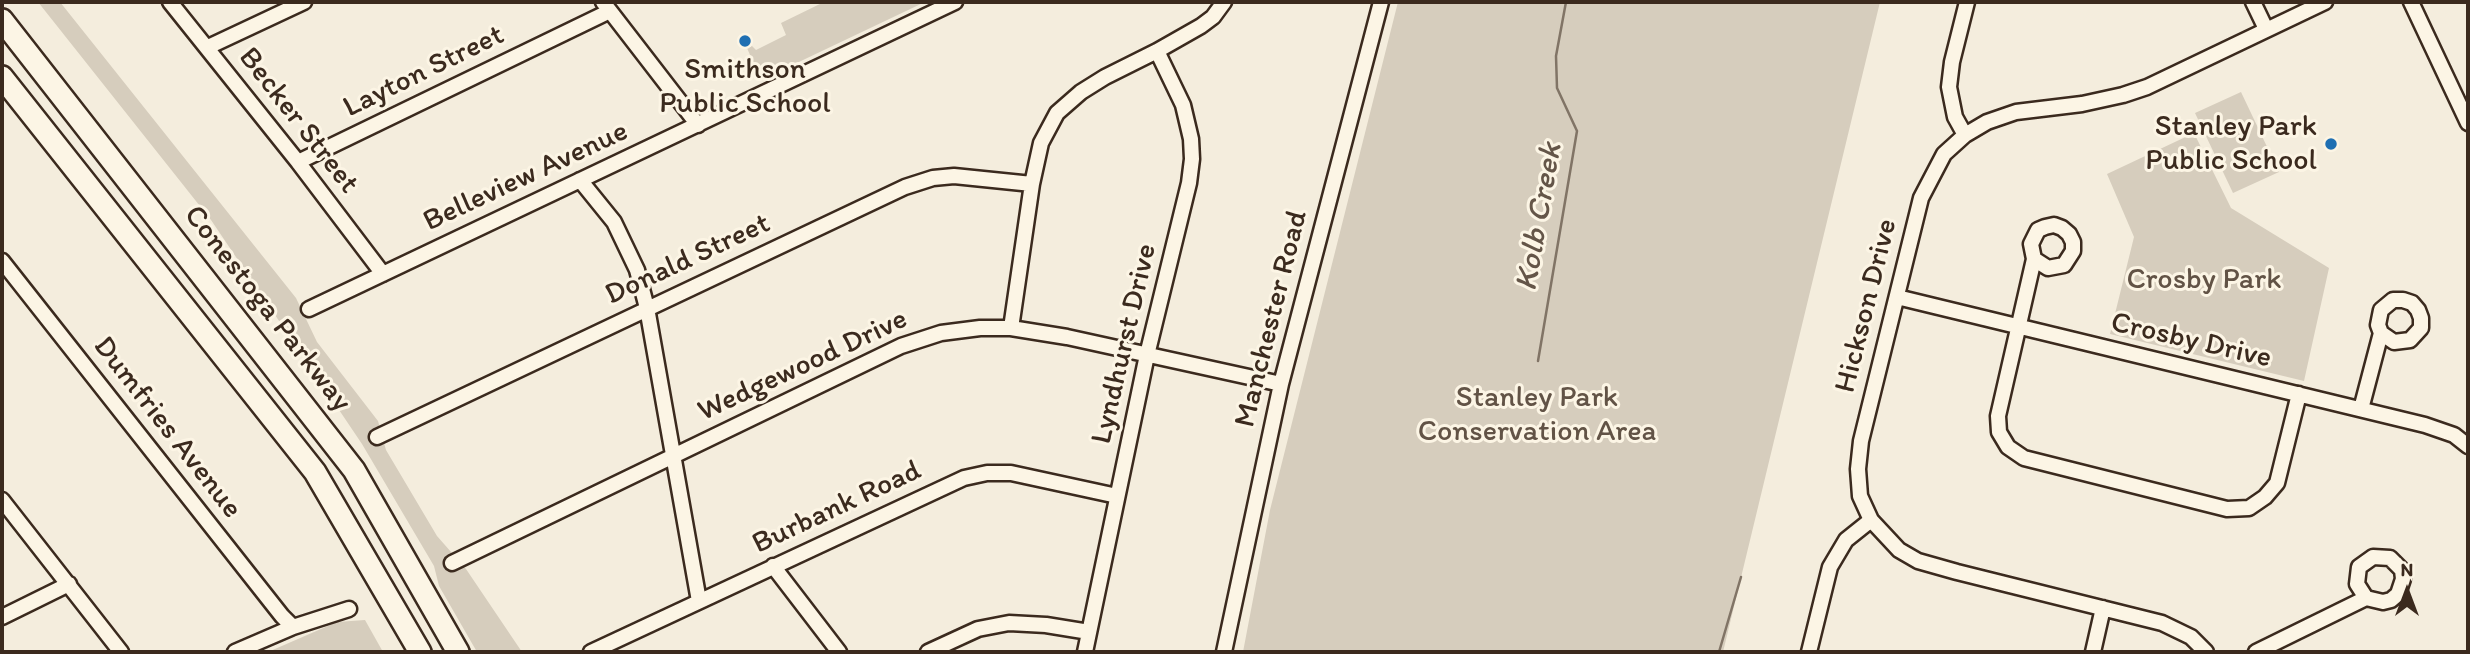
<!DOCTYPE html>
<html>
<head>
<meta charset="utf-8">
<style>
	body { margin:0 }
	#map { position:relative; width:2470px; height:654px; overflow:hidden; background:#f4eddd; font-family:Itim,sans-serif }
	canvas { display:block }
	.frame { position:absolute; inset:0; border:4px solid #3b2a1e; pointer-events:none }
	.north { position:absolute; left:2372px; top:556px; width:70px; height:70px; -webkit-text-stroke:5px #fcf5e5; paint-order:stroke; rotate:0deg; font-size:19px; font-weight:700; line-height:28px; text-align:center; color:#3b2a1e }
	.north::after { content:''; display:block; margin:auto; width:24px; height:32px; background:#3b2a1e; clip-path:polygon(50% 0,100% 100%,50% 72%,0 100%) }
</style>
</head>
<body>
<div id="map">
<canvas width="2470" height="654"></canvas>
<div class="frame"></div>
<div class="north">N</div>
</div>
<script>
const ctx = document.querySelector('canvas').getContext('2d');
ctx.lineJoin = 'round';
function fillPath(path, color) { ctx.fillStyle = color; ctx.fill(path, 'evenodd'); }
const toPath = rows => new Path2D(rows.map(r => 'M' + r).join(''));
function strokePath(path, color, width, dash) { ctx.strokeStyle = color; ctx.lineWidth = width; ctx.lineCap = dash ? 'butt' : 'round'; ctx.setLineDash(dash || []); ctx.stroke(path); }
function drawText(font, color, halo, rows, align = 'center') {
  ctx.font = font + ' Itim,sans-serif'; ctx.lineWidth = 6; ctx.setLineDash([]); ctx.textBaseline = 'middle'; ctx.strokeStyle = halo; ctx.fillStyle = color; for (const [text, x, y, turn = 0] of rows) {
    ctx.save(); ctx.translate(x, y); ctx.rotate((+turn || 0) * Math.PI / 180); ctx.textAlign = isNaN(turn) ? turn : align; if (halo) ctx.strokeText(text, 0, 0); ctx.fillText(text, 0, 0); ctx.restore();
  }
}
fillPath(toPath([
	[38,2,60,2,296,298,317,342,378,421,386,450,437,536,466,569,522,652,477,652,439,586,434,566,362,444,211,220],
	[824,2,925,2,761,80,747,48,752,46,756,50,786,35,781,23],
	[1398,2,1880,2,1723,652,1243,652,1270,510],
	[2241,92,2279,172,2233,193,2195,113],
	[2194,133,2231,208,2329,268,2304,381,2110,334,2134,237,2107,174],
	[365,620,383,652,268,652,337,622]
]), '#d6cdbd');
strokePath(toPath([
	[1538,361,1577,131,1557,88,1556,56,1566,2],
	[1719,652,1741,577]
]), '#817466', 2.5);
const minor = toPath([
	[170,2,298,162,383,274],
	[603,2,698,125],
	[2253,2,2266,29],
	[2411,2,2468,123],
	[208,47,304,2],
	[1965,135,1955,117,1949,87,1952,62,1967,2],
	[298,162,610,11],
	[580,180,614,222,637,270,647,308,699,601],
	[2034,259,2048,268,2064,265,2073,251,2073,242,2069,234,2062,228,2054,225,2045,227,2038,230,2031,244,2034,259,1998,416,1999,432,2008,447,2024,458,2227,509,2249,508,2265,497,2277,483,2299,394],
	[2,261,282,616,293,627],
	[1897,297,2425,425,2454,435,2468,446],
	[309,309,955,2],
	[1011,328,1032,184,1041,143,1057,113,1081,92,1105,77,1157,51,1201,26,1213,17,1224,2],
	[2361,409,2381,333,2378,325,2381,310,2393,300,2403,300,2412,303,2418,310,2421,318,2421,328,2410,340,2394,342,2381,333],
	[377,437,905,187,933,178,954,176,1032,184],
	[2,500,121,652],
	[452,563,901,346,941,333,980,328,1011,328,1067,337,1281,384],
	[773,566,839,652],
	[2,617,69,584],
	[235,652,293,627,349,609],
	[591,652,964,478,987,473,1011,473,1117,496],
	[928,652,978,629,1009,623,1046,625,1089,632],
	[1085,652,1147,355,1189,183,1192,159,1191,139,1183,105,1157,51],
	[1224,652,1281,384,1381,2],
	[1809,652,1830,567,1846,540,1871,520],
	[2093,652,2103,608],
	[2206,652,2191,637,2162,623,1957,572,1918,561,1899,550,1871,520,1860,496,1858,469,1861,441,1921,198,1944,154,1965,135,1987,122,2016,112,2082,104,2123,95,2147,87,2325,2],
	[2256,652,2366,598,2383,602,2391,600,2398,594,2403,579,2402,570,2390,558,2373,557,2359,567,2357,584,2366,598]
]);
const highway = toPath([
	[2,20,354,470,458,652],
	[2,77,315,472,420,652]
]);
strokePath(minor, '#3b2a1e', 19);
strokePath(highway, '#3b2a1e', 26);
strokePath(minor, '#fcf5e5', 14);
strokePath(highway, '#fcf5e5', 21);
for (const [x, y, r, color] of [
	[745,41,7,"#1f6fb2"],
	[2331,144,7,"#1f6fb2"]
]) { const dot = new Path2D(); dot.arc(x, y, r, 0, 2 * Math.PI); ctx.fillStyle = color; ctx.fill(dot); strokePath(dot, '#fcf5e5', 2.5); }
drawText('30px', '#3b2a1e', '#fcf5e5', [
	["Smithson",745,70],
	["Public School",745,104],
	["Stanley Park",2317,127,"right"],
	["Public School",2317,161,"right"]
]);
drawText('30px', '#3b2a1e', '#fcf5e5', [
	["Layton Street",424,72,-26],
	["Becker Street",298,121,52],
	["Belleview Avenue",526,177,-25],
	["Donald Street",688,260,-25],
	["Hickson Drive",1867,306,-76],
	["Conestoga Parkway",267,309,52],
	["Manchester Road",1272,319,-76],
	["Crosby Drive",2191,341,13],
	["Lyndhurst Drive",1125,344,-77],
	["Wedgewood Drive",803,366,-25],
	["Dumfries Avenue",167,428,52],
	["Burbank Road",837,508,-25]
]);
drawText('30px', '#625346', '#fcf5e5', [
	["Crosby Park",2204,280],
	["Stanley Park",1537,398],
	["Conservation Area",1537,432]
]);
drawText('italic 32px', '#645548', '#fcf5e5', [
	["Kolb Creek",1540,217,-80]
]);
</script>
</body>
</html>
